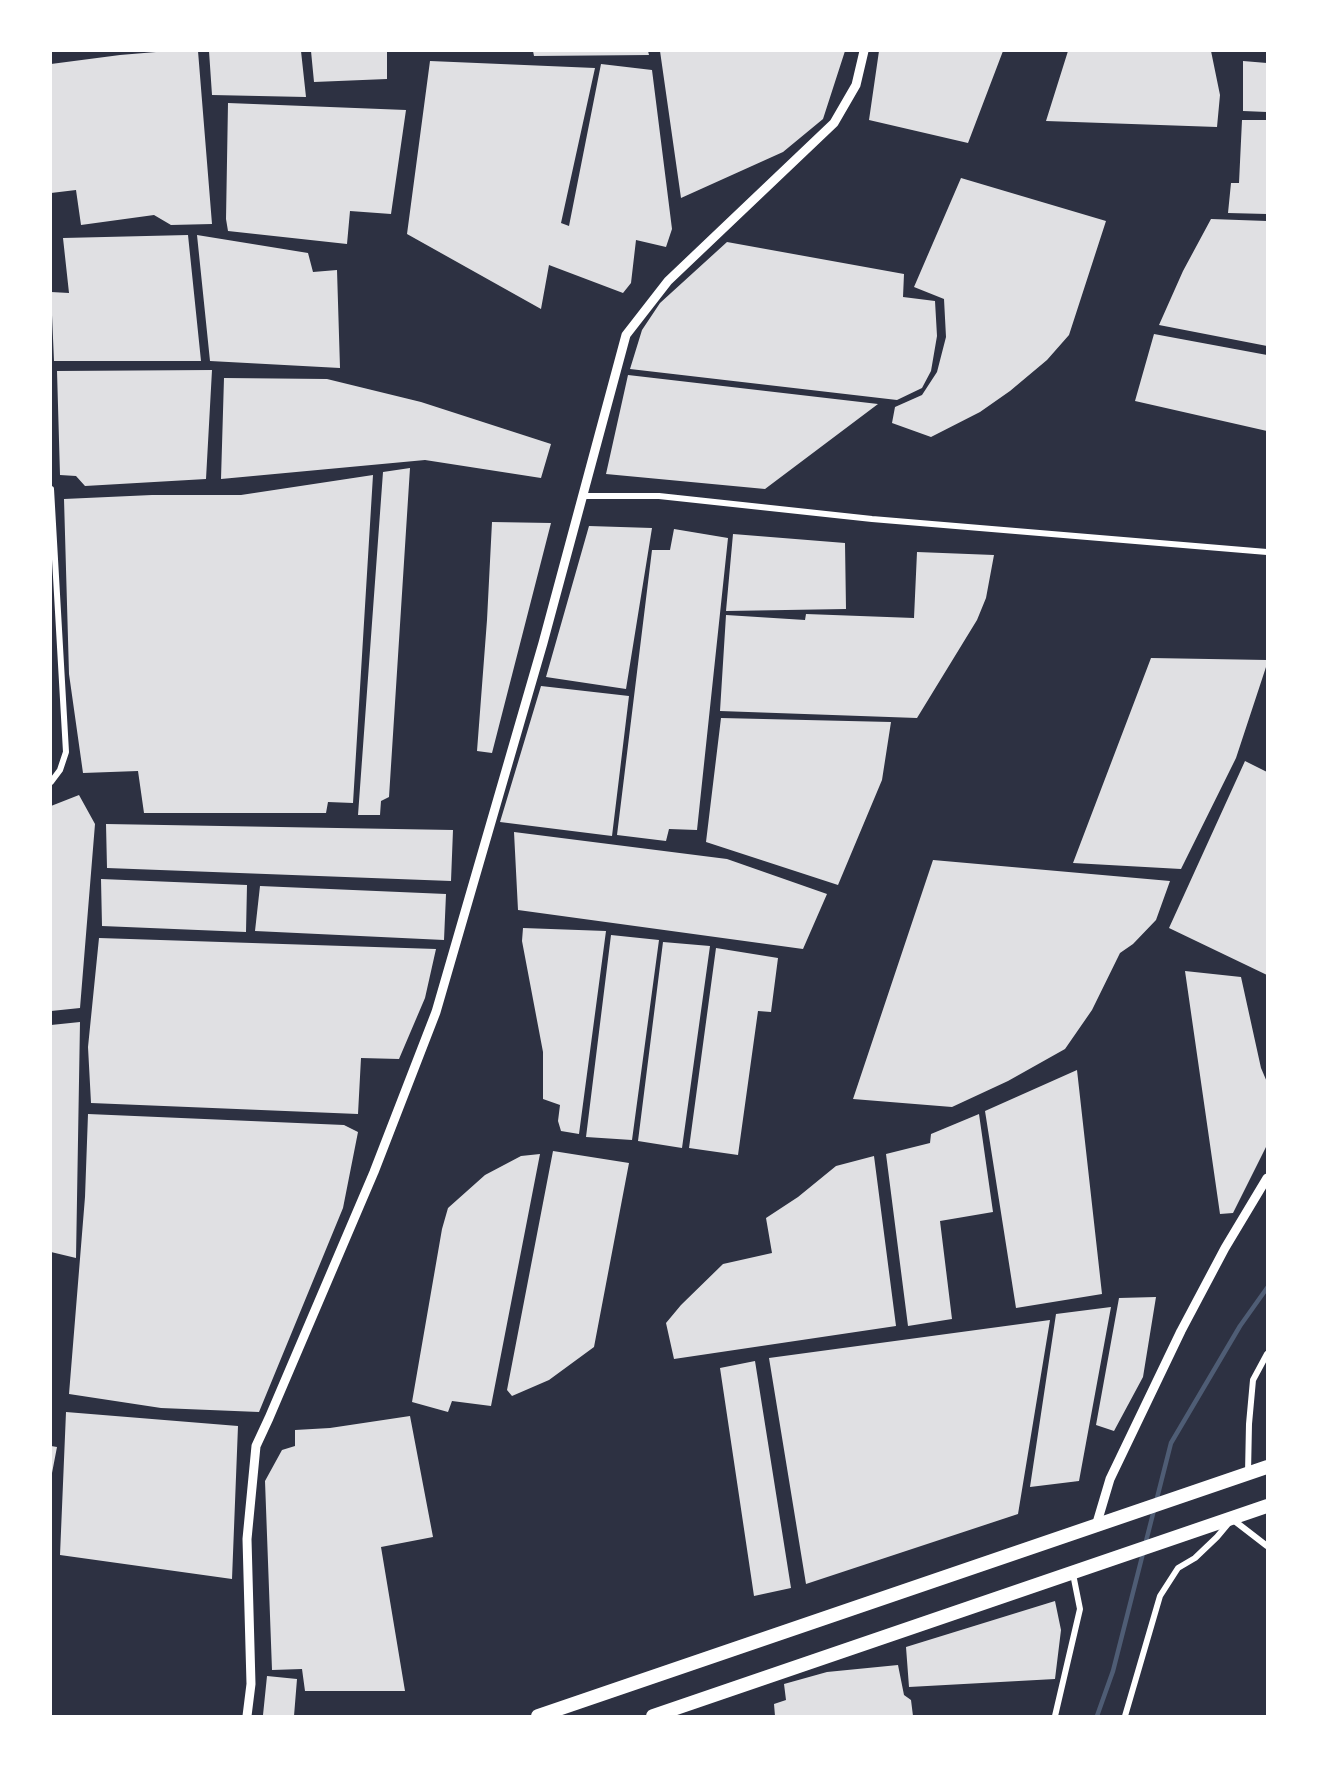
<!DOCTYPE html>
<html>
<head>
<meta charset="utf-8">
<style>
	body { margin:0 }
	#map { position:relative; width:1318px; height:1767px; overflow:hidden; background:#2d3142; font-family:Overpass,sans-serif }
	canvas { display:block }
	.frame { position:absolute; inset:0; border:52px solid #fff; pointer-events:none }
</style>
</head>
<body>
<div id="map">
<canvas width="1318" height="1767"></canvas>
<div class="frame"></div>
</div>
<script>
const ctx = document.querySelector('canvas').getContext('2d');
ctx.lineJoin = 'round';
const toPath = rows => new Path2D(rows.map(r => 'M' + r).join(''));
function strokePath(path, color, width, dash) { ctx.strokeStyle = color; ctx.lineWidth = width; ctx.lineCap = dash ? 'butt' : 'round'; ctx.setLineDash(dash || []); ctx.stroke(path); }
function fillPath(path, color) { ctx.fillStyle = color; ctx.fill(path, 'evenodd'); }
strokePath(toPath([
	[1097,1716,1113,1671,1171,1443,1240,1326,1267,1288]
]), '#4f5d75', 4.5);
fillPath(toPath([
	[168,51,198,51,212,224,171,225,154,215,81,225,76,190,51,193,51,64,120,55],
	[209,51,301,51,306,97,212,95],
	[311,51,387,51,387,79,314,82],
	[533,51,648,51,649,55,534,56],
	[660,51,845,51,823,119,783,152,681,198],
	[879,51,1003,51,968,143,869,120],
	[1068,51,1211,51,1220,95,1217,127,1046,121],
	[430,61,595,68,561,223,569,226,601,64,652,70,672,229,666,247,636,240,631,283,623,293,549,265,541,309,407,234],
	[1243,61,1267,63,1267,112,1243,111],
	[228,103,406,110,391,214,350,211,347,244,228,231,226,219],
	[1242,120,1267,120,1267,214,1228,213,1231,183,1239,183],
	[961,178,1106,221,1069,335,1047,360,1010,391,980,412,931,437,892,423,895,407,922,395,937,372,946,337,944,299,914,287],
	[1211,219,1267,221,1267,346,1159,325,1183,271],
	[188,235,201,361,54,361,51,292,69,293,63,238],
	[197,235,308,253,313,272,337,270,340,368,210,361],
	[727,242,904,274,903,297,935,301,937,336,931,371,922,388,897,400,630,369,642,330,660,303],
	[1154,334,1267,355,1267,431,1135,401],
	[212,370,206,479,85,486,76,476,60,475,57,371],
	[628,375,878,404,765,489,606,474],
	[224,378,327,379,421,402,551,444,541,478,425,460,221,479],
	[410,468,389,797,381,801,380,815,358,815,383,472],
	[373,475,353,803,328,802,326,813,144,813,138,771,83,773,69,674,64,499,152,495,241,495],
	[492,522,551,523,492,753,477,751,487,620],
	[589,526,652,528,626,689,546,677],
	[674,529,728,538,697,830,669,829,666,841,617,835,652,550,670,550],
	[733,534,845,543,846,609,726,611],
	[917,552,994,555,986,598,977,620,917,718,720,711,726,615,805,620,806,614,914,618],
	[1151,658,1267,660,1267,664,1236,758,1181,869,1073,863],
	[541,686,629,696,612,836,500,822],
	[721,718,891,722,882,780,838,885,706,842],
	[1245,761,1267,772,1267,975,1169,928],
	[79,795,95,824,80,1008,51,1011,51,806],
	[106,824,453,830,451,881,107,868],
	[514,832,727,859,827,894,803,949,518,910],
	[933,860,1170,881,1156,920,1133,944,1120,953,1092,1010,1065,1049,1008,1081,952,1107,853,1099],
	[101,879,247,885,246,932,102,926],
	[260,886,446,894,444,940,255,931],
	[523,928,606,931,579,1134,561,1131,558,1121,560,1105,543,1099,543,1052,522,941],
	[611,935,659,940,632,1140,586,1137],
	[99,938,436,949,425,998,399,1059,361,1058,358,1114,91,1103,88,1047],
	[663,942,710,946,682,1148,638,1141],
	[716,948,778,958,771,1012,758,1011,738,1155,689,1148],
	[1185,971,1241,977,1261,1068,1267,1082,1267,1145,1233,1213,1220,1214],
	[80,1022,76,1258,51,1252,51,1025],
	[1077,1070,1102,1294,1016,1308,985,1111],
	[88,1114,344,1125,358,1132,343,1208,259,1412,161,1408,69,1394,85,1197],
	[979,1114,993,1212,940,1221,952,1319,908,1326,886,1154,930,1143,931,1134],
	[553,1151,629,1163,594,1347,549,1380,512,1396,507,1390],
	[540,1154,491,1406,452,1401,448,1412,412,1402,442,1229,448,1208,485,1175,521,1156],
	[874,1156,896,1326,674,1359,666,1323,681,1305,723,1264,772,1253,766,1218,798,1197,836,1166],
	[1156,1297,1143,1377,1114,1431,1096,1425,1119,1298],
	[1111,1307,1079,1481,1030,1487,1056,1314],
	[1050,1320,1018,1514,806,1584,769,1358],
	[755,1361,791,1588,754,1596,720,1368],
	[66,1412,238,1426,232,1579,60,1555],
	[410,1416,433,1537,381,1547,405,1691,305,1691,302,1669,272,1670,265,1481,282,1450,295,1446,295,1430,330,1428],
	[51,1446,57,1447,52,1473,51,1473],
	[1055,1601,1061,1630,1055,1679,909,1687,906,1647],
	[898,1665,904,1695,911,1700,913,1716,775,1716,774,1704,786,1700,784,1684,827,1672],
	[267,1676,297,1679,294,1716,263,1715]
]), '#e0e0e3');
strokePath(toPath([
	[51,489,66,752,60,770,51,782],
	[582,496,659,496,872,519,1267,552],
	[1248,1473,1249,1424,1253,1380,1267,1354],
	[1055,1716,1080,1609,1073,1574],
	[1125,1716,1160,1596,1178,1568,1195,1558,1217,1537,1232,1519,1267,1546]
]), '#fff', 6);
strokePath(toPath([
	[1096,1526,1110,1479,1181,1331,1225,1248,1267,1178],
	[247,1716,251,1684,247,1539,256,1446,269,1418,374,1172,436,1012,543,643,626,335,668,281,834,123,856,85,864,51]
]), '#fff', 9);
strokePath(toPath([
	[538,1716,1267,1467],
	[653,1716,1267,1506]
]), '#fff', 14);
</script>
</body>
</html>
